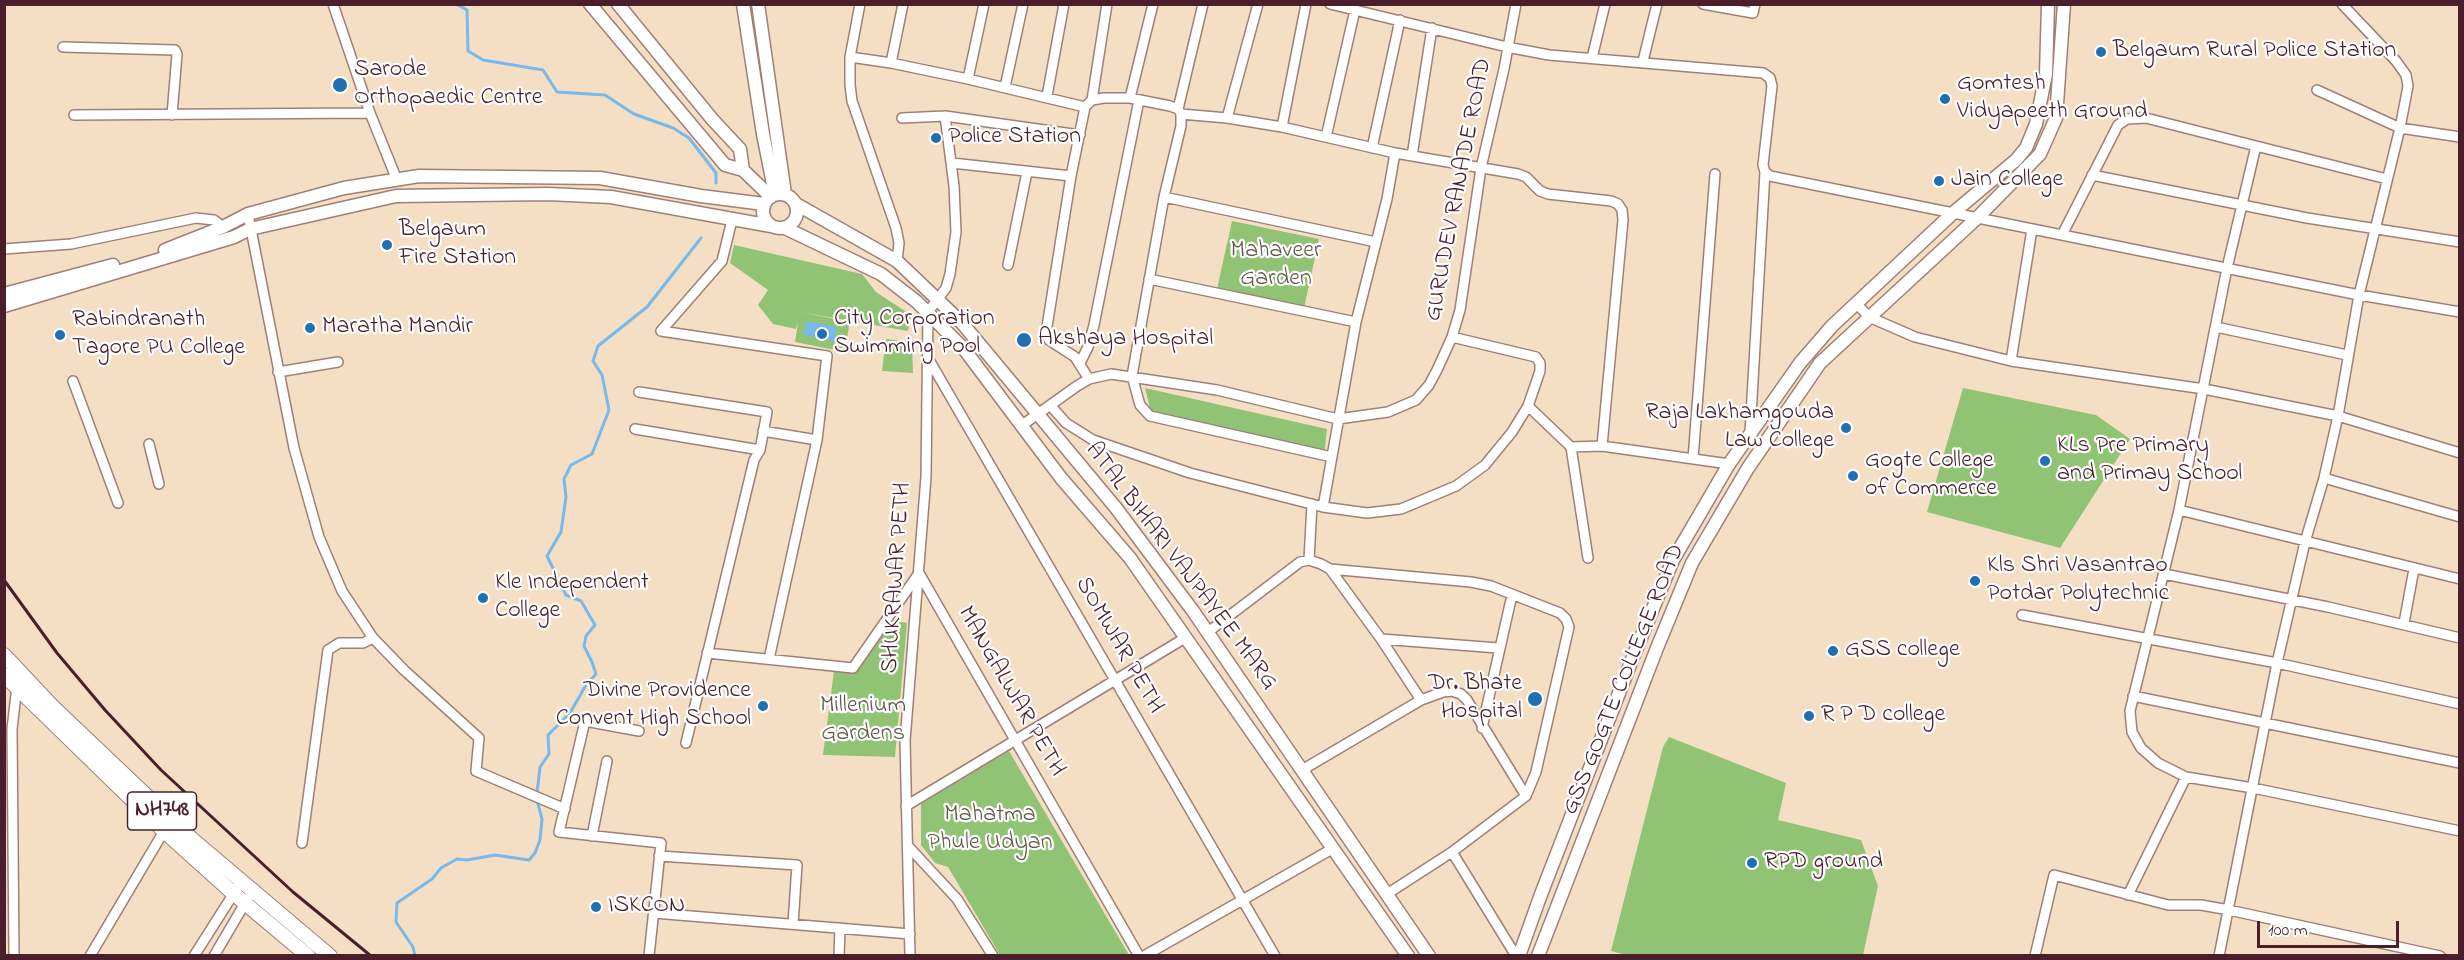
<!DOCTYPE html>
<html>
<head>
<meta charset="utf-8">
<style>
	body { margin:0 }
	#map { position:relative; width:2464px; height:960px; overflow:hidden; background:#f5dfc4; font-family:"Indie Flower",sans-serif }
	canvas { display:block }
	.frame { position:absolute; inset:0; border:6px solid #4a1f2b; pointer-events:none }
	.scale { position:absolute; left:2257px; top:921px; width:142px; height:27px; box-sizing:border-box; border:3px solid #4a1f2b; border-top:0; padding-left:8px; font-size:18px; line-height:21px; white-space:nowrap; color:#4a1f2b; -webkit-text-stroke:4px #fff; paint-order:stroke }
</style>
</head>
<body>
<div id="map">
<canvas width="2464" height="960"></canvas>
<div class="frame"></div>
<div class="scale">100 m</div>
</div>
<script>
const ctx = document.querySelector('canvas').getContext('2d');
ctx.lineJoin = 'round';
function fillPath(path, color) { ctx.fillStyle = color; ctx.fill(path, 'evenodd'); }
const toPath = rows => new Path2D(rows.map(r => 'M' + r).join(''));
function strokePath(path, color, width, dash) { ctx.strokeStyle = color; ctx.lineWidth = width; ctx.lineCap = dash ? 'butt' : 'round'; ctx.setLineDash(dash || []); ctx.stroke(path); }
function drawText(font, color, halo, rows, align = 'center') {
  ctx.font = font + ' "Indie Flower",sans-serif'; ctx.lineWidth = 4.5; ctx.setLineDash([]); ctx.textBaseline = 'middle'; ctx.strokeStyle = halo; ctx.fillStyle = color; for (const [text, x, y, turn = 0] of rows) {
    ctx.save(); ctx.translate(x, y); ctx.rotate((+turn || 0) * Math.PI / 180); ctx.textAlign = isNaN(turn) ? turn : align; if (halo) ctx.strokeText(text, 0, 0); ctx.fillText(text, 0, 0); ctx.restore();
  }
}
fillPath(toPath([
	[1232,221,1319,239,1304,308,1217,289],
	[734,245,862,274,876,292,911,315,908,331,800,312,850,322,849,326,845,352,795,342,798,323,796,329,773,324,758,305,768,290,730,263],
	[886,339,912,342,913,373,882,371],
	[1145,388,1327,429,1324,457,1151,412],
	[1963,388,2096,415,2130,439,2060,548,1927,512],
	[891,620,907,623,895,757,823,755,834,671,855,673],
	[1669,737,1786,783,1778,820,1861,840,1878,886,1863,955,1630,956,1611,951,1663,747],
	[1009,751,1129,955,1000,955,948,867,935,863,921,845,921,804]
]), '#90c374');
fillPath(toPath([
	[806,321,837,327,834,341,804,335]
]), '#76b9eb');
strokePath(toPath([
	[456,4,467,10,468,51,483,60,543,70,557,92,605,95,634,114,673,128,689,138,716,173,716,183],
	[537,793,540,767,549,754,548,735,570,713,586,685,596,674,592,662,584,646,586,636,595,625,581,601,566,595,547,556,561,532,566,497,564,479,571,465,592,454,609,410,602,375,593,361,598,346,647,307,701,238],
	[415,956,413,947,396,922,397,903,432,879,441,868,457,859,467,860,495,855,529,860,535,853,540,840,542,819,537,800]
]), '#76b9eb', 3);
const minor = toPath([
	[333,4,370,113,397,180],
	[860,4,850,57,850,85,852,101,896,228,899,243,897,261],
	[1330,4,1507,47,1549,55,1763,73,1770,78,1772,86,1763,165,1765,172,1770,176,2359,295,2460,312],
	[1703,4,1753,13,1755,4],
	[63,47,175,50,177,54,172,115],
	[850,57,891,63,968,79,1085,107],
	[1592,58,1605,4],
	[1643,61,1657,4],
	[891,63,903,4],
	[968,79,984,4],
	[1005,87,1023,4],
	[2317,90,2400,128,2460,137],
	[1047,96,1064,4],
	[1130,98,1153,4],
	[1092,100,1107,4],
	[1178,109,1203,4],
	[1181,114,1227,118,1282,127,1395,153,1518,174,1526,177,1540,191,1548,194,1611,201,1618,204,1622,210,1623,220,1602,446],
	[74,115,370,113],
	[902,118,945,116,1080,135],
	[1227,118,1258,4],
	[1282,127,1306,4],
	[1326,137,1355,10],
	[1372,148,1400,20],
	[1412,156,1432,28],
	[952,163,1071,176],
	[2092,175,2307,218,2460,242],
	[2387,179,2256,146,2227,268,2179,510,2130,711,2132,732,2141,748,2158,763,2186,777,2253,788,2460,831],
	[1164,197,1376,242],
	[248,214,294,448,319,537,342,591,373,638,404,670,479,738,476,771,565,809],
	[2062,235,2118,125,2127,119,2146,118,2256,146],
	[4,249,71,244,196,218,214,220,223,227],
	[1008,265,1027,172],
	[1149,279,1356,322],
	[1856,303,1869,317,1915,337,2011,361,2204,389,2338,416,2460,453],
	[2216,327,2347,355],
	[661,331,827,356,817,440,769,659],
	[661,331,722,261,732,220],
	[928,358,1275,956],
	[2011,361,2032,229],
	[1080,363,1088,347,1094,325,1139,100],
	[278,372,338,362],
	[1089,379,1075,357,1049,340,1046,333,1071,176,1085,107,1092,100,1104,98,1130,98,1170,106,1178,109,1181,114,1181,126,1164,197,1132,376,1140,405,1150,416,1332,457],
	[73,381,118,503],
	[639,392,767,412,760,450,754,460,686,743],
	[1050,405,1066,423,1093,440,1190,473,1323,507,1367,513,1401,509,1456,486,1485,465,1512,432,1528,406,1540,371,1540,363,1536,357,1452,337],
	[1528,406,1571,447,1588,558],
	[1021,426,1077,386,1089,379,1111,374,1217,390,1338,419,1388,412,1416,400,1429,385,1437,370,1452,337,1460,310,1481,168,1504,69,1516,4],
	[635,429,760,450],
	[763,431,817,440],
	[1750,433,1765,172],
	[149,444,159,484],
	[1571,447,1602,446,1729,464],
	[1693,459,1715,174],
	[2324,478,2460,517],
	[1323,507,1356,322,1387,199,1395,153],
	[2179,510,2460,579],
	[1309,560,1312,504],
	[1330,569,1471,582,1491,586,1560,613,1566,619,1569,627,1536,772,1526,796,1452,852,1387,894],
	[2164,574,2328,607,2460,638],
	[2022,615,2277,663,2460,704],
	[2404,623,2414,569],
	[1208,632,1300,562,1309,560,1321,564,1330,569,1381,639,1421,700],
	[1381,639,1498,648],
	[707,653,853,668,919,573,1139,956],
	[2133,696,2460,763],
	[1482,728,1512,595],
	[639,731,585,721,559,832,661,843,649,956],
	[1302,770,1421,700,1443,692,1452,691,1461,694,1467,700,1526,796],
	[906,806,1185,638],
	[592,836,607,761],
	[302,843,328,650,339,643,363,643,373,638],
	[908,846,957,899,993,956],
	[1452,852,1516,956],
	[659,856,797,865,793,924],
	[2128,895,2186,777],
	[654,913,910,934],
	[14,956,12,729,17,686],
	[90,956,164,831],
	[194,956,241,882],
	[214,956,248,898],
	[839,956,840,928],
	[910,956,905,741,926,477,928,312,946,288,950,274,956,232,954,186,945,116],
	[1144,956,1332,849],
	[2035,956,2054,875,2168,905,2201,905,2229,910,2440,956],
	[2219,956,2277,663,2305,542,2324,478,2338,416,2359,295,2400,128,2408,86,2406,75,2396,61,2342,4]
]);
const major = toPath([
	[590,4,725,165,743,170],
	[618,4,712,119,740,149,743,170,771,197],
	[743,4,763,134,775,194],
	[758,4,785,194],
	'763 211a17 17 0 1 1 34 0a17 17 0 1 1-34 0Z',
	[796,204,897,261,962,323,1116,508,1193,611,1429,956],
	[785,228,881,274,917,302,964,349,1061,478,1130,558,1408,956],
	[165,250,223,227,248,214,344,188,419,176,600,178,701,196,764,204],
	[4,294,113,265],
	[4,306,234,237,250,229,396,196,548,194,611,197,771,226],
	[1519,956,1540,897,1633,657,1673,560,1729,464,1800,363,1832,326,1953,213,2016,160,2026,148,2036,124,2046,74,2048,4],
	[1538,956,1657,648,1692,563,1748,468,1820,363,1977,218,2040,154,2056,118,2064,4]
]);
const highway = toPath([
	[4,655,52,706,193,840,330,956],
	[4,675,164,831,233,893,308,956]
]);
strokePath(minor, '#a07f78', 12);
strokePath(major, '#a07f78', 15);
strokePath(highway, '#a07f78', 16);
strokePath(minor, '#fff', 9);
strokePath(major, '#fff', 12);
strokePath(highway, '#fff', 14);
strokePath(toPath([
	[4,580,57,653,105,710,161,770,293,892,371,956]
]), '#4a1f2b', 3);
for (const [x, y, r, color] of [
	[2101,52,6,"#1f6fb2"],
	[340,85,8,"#1f6fb2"],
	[1945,99,6,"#1f6fb2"],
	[936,138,6,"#1f6fb2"],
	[1939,181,6,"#1f6fb2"],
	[387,245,6,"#1f6fb2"],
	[310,328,6,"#1f6fb2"],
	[822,334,6,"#1f6fb2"],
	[60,335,6,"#1f6fb2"],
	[1024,340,8,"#1f6fb2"],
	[1846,428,6,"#1f6fb2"],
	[2045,461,6,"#1f6fb2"],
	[1853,476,6,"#1f6fb2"],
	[1975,581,6,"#1f6fb2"],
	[483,598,6,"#1f6fb2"],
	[1833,651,6,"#1f6fb2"],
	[1535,699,8,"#1f6fb2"],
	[763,706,6,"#1f6fb2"],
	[1809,716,6,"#1f6fb2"],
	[1752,863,6,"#1f6fb2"],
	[596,907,6,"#1f6fb2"]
]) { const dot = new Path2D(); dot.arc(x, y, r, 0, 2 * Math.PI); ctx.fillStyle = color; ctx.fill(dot); strokePath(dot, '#fff', 2); }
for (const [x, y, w] of [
	[162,811,69]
]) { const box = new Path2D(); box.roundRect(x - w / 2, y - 19, w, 38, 4.5); ctx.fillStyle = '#fff'; ctx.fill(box); strokePath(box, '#4a1f2b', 1.5); }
drawText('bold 22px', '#4a1f2b', null, [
	["NH748",162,811]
]);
drawText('24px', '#4a1f2b', '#fff', [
	["Belgaum Rural Police Station",2113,52],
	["Sarode",354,71],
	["Orthopaedic Centre",354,99],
	["Gomtesh",1957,85],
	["Vidyapeeth Ground",1957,113],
	["Police Station",948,138],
	["Jain College",1951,181],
	["Belgaum",399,231],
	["Fire Station",399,259],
	["City Corporation",834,320],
	["Swimming Pool",834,348],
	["Rabindranath",72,321],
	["Tagore PU College",72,349],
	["Maratha Mandir",322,328],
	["Akshaya Hospital",1038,340],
	["Raja Lakhamgouda",1834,414,"right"],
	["Law College",1834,442,"right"],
	["KLs Pre Primary",2057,447],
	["and Primay School",2057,475],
	["Gogte College",1865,462],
	["of Commerce",1865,490],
	["Kls Shri Vasantrao",1987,567],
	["Potdar Polytechnic",1987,595],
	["Kle Independent",495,584],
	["College",495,612],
	["GSS college",1845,651],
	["Dr. Bhate",1522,685,"right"],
	["Hospital",1522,713,"right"],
	["Divine Providence",751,692,"right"],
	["Convent High School",751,720,"right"],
	["R P D college",1821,716],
	["RPD ground",1764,863],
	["ISKCON",608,907]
], 'left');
drawText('24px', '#4a1f2b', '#fff', [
	["GURUDEV RANADE ROAD",1460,190,-79],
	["ATAL BIHARI VAJPAYEE MARG",1180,567,53],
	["SHUKRAWAR PETH",898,578,-86],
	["SOMWAR PETH",1118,646,60],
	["GSS GOGTE COLLEGE ROAD",1625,680,-68],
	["MANGALWAR PETH",1010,692,60]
]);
drawText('24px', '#625845', '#fff', [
	["Mahaveer",1276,252],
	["Garden",1276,280],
	["Millenium",863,707],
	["Gardens",863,735],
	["Mahatma",990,816],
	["Phule Udyan",990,844]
]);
</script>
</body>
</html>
